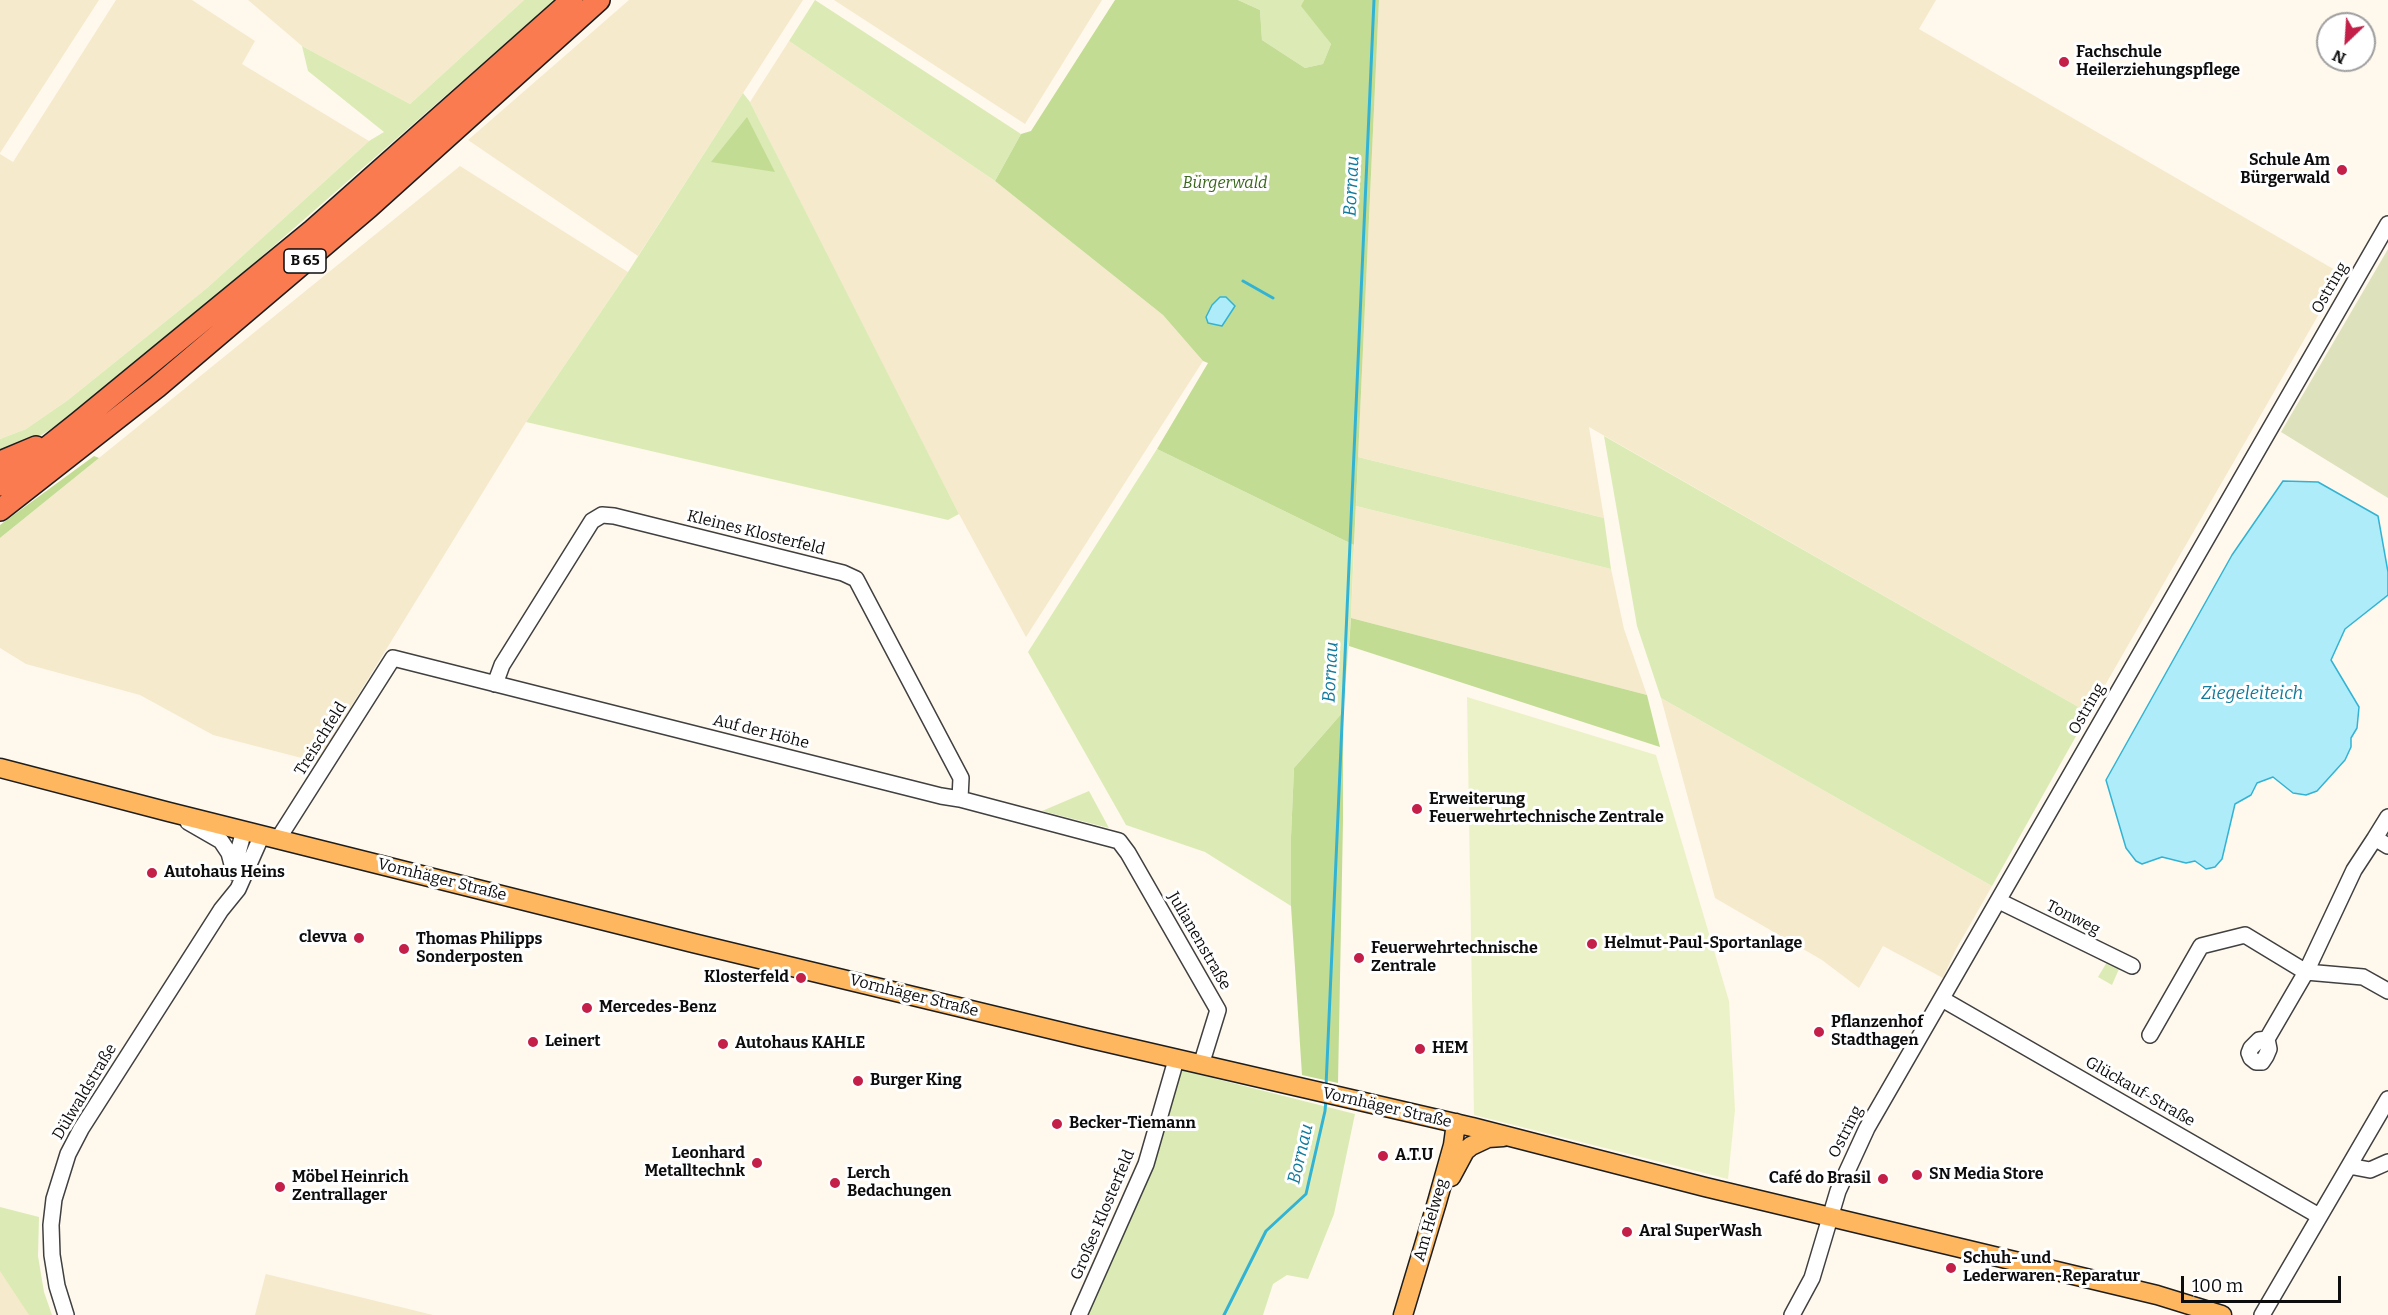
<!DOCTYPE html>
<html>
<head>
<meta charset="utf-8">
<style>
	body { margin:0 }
	#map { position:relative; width:2388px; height:1315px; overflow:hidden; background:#fff8ed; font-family:Bitter,serif }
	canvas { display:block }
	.north { position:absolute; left:2316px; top:12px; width:60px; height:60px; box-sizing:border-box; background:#fff; border:2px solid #9e9e9e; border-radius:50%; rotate:205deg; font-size:16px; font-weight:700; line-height:24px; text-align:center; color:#0d0d0d }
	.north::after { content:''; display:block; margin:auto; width:21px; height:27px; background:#c31f48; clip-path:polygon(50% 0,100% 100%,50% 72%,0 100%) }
	.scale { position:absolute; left:2181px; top:1276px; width:160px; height:27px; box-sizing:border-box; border:3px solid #0d0d0d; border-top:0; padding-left:8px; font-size:18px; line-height:21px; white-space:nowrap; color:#0d0d0d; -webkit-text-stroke:4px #fff; paint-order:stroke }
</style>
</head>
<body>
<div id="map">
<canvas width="2388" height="1315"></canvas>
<div class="north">N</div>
<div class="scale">100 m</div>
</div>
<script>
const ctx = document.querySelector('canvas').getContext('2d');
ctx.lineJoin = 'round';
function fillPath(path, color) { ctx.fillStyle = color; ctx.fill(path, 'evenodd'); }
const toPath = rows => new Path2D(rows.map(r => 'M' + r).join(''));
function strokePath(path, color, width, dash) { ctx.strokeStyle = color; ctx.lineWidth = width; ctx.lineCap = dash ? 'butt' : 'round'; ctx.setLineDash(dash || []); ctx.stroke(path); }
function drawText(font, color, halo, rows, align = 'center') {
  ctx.font = font + ' Bitter,serif'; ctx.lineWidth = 6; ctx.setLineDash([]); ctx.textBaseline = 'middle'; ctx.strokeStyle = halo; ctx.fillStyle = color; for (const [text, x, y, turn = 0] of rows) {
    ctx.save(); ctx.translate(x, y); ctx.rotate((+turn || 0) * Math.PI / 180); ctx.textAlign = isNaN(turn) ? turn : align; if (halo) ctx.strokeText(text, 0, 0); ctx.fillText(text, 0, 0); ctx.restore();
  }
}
fillPath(toPath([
	[0,0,99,0,0,153],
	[116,0,192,0,255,41,242,64,369,141,207,288,68,400,26,429,0,439,0,154,13,162],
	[248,0,524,0,410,104,302,46],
	[629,0,803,0,638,256,468,140],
	[834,0,1102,0,1025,124],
	[1379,0,1936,0,1919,29,2342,274,2089,713,1589,427,1604,518,1358,457],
	[789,41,995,181,1163,315,1203,361,1026,637,959,514,879,358,750,102],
	[460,166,628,272,526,422,317,762,213,735,140,695,26,664,0,648,0,538],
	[1356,506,1611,569,1624,629,1647,695,1351,618],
	[1661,698,1992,886,1955,951,1943,978,1883,946,1859,988,1822,960,1715,898],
	[0,1268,30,1315,0,1315],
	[266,1273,266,1274,433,1315,255,1315]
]), '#f6eacc');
fillPath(toPath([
	[524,0,555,0,181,327,64,421,27,444,0,455,0,439,26,429,68,400,207,288,369,141,384,132,308,71,302,46,410,104],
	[815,0,1021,134,995,181,789,41],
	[1238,0,1304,0,1302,6,1331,44,1323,64,1305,68,1262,40,1260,10],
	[743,93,750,102,959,514,948,520,526,422,628,272],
	[1604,436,2089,713,1992,886,1661,698,1637,626],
	[1157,449,1354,545,1351,618,1343,712,1294,768,1291,837,1291,906,1205,852,1126,825,1028,652],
	[1358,457,1604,518,1611,569,1356,506],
	[1089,791,1109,828,1042,811],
	[2107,962,2119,969,2112,985,2098,977],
	[1181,1070,1355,1114,1334,1214,1308,1279,1287,1275,1273,1284,1263,1315,1085,1315,1153,1157],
	[0,1207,39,1217,38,1256,44,1292,52,1315,29,1315,0,1271]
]), '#dcebb5');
fillPath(toPath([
	[1115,0,1238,0,1260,10,1262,40,1305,68,1323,64,1331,44,1301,6,1304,0,1379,0,1354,545,1157,449,1208,363,1203,361,1163,315,995,181,1021,134,1031,131],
	[747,117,775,172,711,162],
	[94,456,99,458,0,538,0,525],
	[1351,618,1647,695,1660,747,1349,646],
	[1343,712,1343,821,1338,1083,1302,1075,1291,906,1291,837,1294,768]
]), '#c3dc94');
fillPath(toPath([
	[2388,249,2388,498,2281,432]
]), '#dde2bd');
fillPath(toPath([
	[1467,697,1656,755,1729,1001,1735,1110,1728,1179,1474,1115]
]), '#ecf2c7');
const water = toPath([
	[1220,297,1226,297,1235,306,1222,326,1208,323,1206,317,1212,305,1220,297],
	[2283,481,2318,482,2378,516,2388,572,2388,595,2345,629,2331,660,2359,707,2357,728,2351,738,2351,747,2345,760,2317,791,2306,795,2293,793,2273,777,2257,783,2251,795,2235,804,2222,859,2215,867,2206,869,2195,861,2186,863,2162,857,2142,864,2136,861,2126,848,2106,780,2232,555,2283,481]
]);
fillPath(water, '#afecf9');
strokePath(water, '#33b3d3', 1.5);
strokePath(toPath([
	[1243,281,1273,298],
	[1326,1086,1374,0],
	[1224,1315,1266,1231,1306,1194,1325,1111,1326,1099]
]), '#33b3d3', 3);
const minor = toPath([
	[495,684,502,665,592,521,602,515,614,516,843,573,856,579,961,778,960,799],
	[188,822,221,841,229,853,234,872],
	[2375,838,2388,817],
	[278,839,393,658,941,796,960,799,1119,841,1128,853,1218,1010,1201,1065],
	[234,868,244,830],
	[1999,901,2132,966],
	[1942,999,2319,1216],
	[2150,1035,2201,946,2245,935,2306,972,2363,977,2388,991],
	[2267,1039,2259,1040,2251,1048,2249,1053,2251,1058,2256,1062,2262,1062,2266,1056,2269,1049,2267,1039,2306,972,2354,870,2375,838,2388,846],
	[2349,1166,2388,1099],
	[66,1315,57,1286,52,1255,51,1225,54,1199,68,1154,81,1129,221,910,238,889,262,835],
	[1079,1315,1146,1164,1176,1060],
	[1792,1315,1812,1278,1838,1191,1867,1128,2388,224],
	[2262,1315,2349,1166,2370,1170,2388,1162]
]);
const major = toPath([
	[0,768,169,812,693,943,1087,1038,1472,1127,1705,1187,2157,1295,2222,1315],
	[1451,1177,1465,1151,1471,1146,1488,1138,1503,1137],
	[1403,1315,1437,1202,1453,1145,1456,1123]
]);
const highway = toPath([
	[0,462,36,447],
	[0,485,78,423,313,230,572,0],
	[0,510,157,387,369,207,599,0]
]);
strokePath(minor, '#404040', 18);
strokePath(major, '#1e1e1e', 21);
strokePath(highway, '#1e1e1e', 24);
strokePath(minor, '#fff', 15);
strokePath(major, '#feb75e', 18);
strokePath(highway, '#fa7b50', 21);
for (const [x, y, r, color] of [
	[2064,62,6,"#c31f48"],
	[2342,170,6,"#c31f48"],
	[1417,809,6,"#c31f48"],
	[152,873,6,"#c31f48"],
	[359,938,6,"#c31f48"],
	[1592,944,6,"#c31f48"],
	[404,949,6,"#c31f48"],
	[1359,958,6,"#c31f48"],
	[801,978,6,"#c31f48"],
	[587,1008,6,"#c31f48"],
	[1819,1032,6,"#c31f48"],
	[533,1042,6,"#c31f48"],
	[723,1044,6,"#c31f48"],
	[1420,1049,6,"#c31f48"],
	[858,1081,6,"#c31f48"],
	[1057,1124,6,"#c31f48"],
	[1383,1156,6,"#c31f48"],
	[757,1163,6,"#c31f48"],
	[1917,1175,6,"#c31f48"],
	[1883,1179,6,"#c31f48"],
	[835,1183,6,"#c31f48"],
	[280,1187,6,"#c31f48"],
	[1627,1232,6,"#c31f48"],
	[1951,1268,6,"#c31f48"]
]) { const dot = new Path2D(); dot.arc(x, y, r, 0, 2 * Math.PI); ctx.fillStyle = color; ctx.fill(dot); strokePath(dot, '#fff', 2); }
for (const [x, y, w] of [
	[305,261,42]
]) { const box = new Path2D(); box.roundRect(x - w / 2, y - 12, w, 24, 4.5); ctx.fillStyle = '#fff'; ctx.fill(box); strokePath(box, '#0d0d0d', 1.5); }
drawText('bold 15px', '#0d0d0d', null, [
	["B 65",305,261]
]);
drawText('bold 16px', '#0d0d0d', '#fff', [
	["Fachschule",2076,53],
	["Heilerziehungspflege",2076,71],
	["Schule Am",2330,161,"right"],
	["Bürgerwald",2330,179,"right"],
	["Erweiterung",1429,800],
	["Feuerwehrtechnische Zentrale",1429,818],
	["Autohaus Heins",164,873],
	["clevva",347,938,"right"],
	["Thomas Philipps",416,940],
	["Sonderposten",416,958],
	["Helmut-Paul-Sportanlage",1604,944],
	["Feuerwehrtechnische",1371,949],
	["Zentrale",1371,967],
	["Klosterfeld",789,978,"right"],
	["Mercedes-Benz",599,1008],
	["Pflanzenhof",1831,1023],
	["Stadthagen",1831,1041],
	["Leinert",545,1042],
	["Autohaus KAHLE",735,1044],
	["HEM",1432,1049],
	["Burger King",870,1081],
	["Becker-Tiemann",1069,1124],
	["Leonhard",745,1154,"right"],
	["Metalltechnk",745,1172,"right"],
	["A.T.U",1395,1156],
	["Lerch",847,1174],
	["Bedachungen",847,1192],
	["SN Media Store",1929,1175],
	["Möbel Heinrich",292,1178],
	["Zentrallager",292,1196],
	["Café do Brasil",1871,1179,"right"],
	["Aral SuperWash",1639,1232],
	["Schuh- und",1963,1259],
	["Lederwaren-Reparatur",1963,1277]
], 'left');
drawText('italic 16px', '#3a671b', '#fff', [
	["Bürgerwald",1225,184]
]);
drawText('16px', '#0d0d0d', '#fff', [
	["Ostring",2330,288,-60],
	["Kleines Klosterfeld",756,533,14],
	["Ostring",2087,709,-60],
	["Auf der Höhe",761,732,14],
	["Treischfeld",321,739,-58],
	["Vornhäger Straße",442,880,14],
	["Tonweg",2073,918,27],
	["Julianenstraße",1199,941,60],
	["Vornhäger Straße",914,996,14],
	["Dülwaldstraße",85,1092,-59],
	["Glückauf-Straße",2140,1092,30],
	["Vornhäger Straße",1387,1108,13],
	["Ostring",1846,1132,-63],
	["Großes Klosterfeld",1103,1215,-67],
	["Am Helweg",1431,1220,-74]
]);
drawText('italic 18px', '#117b9d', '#fff', [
	["Bornau",1352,186,-87],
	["Bornau",1331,672,-87],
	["Ziegeleiteich",2252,694],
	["Bornau",1301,1154,-77]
]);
</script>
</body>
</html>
